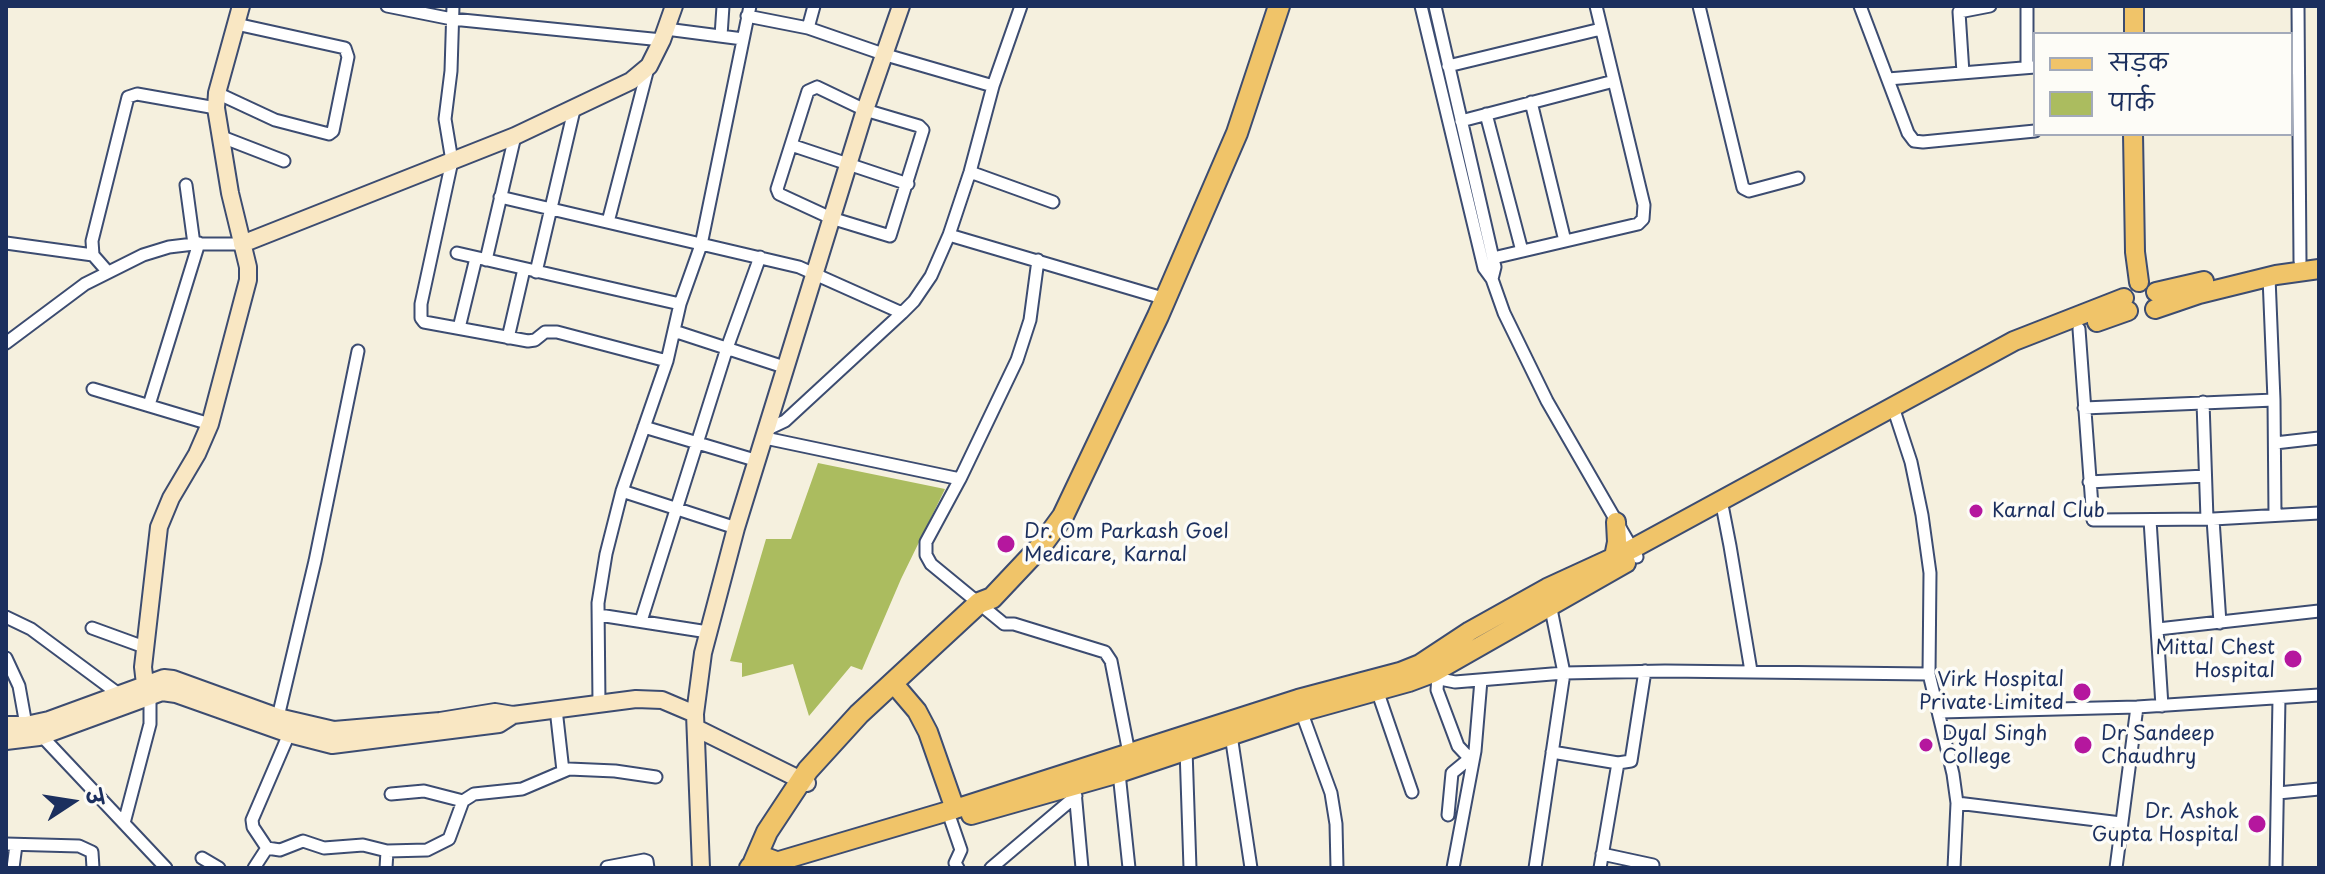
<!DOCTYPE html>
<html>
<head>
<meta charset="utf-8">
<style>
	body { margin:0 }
	#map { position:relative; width:2325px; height:874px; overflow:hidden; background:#f5f0de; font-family:"Playpen Sans","Playpen Sans Deva",sans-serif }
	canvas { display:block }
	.frame { position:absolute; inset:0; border:8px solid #1b2f5e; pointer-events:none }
	.legend { position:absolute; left:2033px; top:32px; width:260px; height:104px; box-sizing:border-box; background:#fdfcf7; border:2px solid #a3aaba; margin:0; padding:10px 14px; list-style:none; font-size:24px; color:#1b2f5e }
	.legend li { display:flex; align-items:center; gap:16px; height:40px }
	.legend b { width:40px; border:2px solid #a3aaba }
	.north { position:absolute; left:32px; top:762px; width:80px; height:80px; -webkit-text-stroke:6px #fdfcf7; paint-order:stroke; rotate:78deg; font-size:22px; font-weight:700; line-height:32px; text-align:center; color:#1b2f5e }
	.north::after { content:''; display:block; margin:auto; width:28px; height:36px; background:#1b2f5e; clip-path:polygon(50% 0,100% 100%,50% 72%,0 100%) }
</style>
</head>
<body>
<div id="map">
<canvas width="2325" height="874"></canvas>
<div class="frame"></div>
<ul class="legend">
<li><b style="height:10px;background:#f0c469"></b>सड़क</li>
<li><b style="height:22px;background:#abbc5f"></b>पार्क</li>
</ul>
<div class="north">उ</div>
</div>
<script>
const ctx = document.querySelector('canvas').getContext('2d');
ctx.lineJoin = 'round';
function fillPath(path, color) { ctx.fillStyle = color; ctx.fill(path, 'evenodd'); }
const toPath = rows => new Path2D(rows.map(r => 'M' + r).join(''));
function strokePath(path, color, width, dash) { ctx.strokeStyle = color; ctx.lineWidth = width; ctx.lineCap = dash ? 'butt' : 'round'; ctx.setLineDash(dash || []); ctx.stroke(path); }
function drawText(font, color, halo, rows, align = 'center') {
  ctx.font = font + ' "Playpen Sans",sans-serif'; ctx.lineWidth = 7; ctx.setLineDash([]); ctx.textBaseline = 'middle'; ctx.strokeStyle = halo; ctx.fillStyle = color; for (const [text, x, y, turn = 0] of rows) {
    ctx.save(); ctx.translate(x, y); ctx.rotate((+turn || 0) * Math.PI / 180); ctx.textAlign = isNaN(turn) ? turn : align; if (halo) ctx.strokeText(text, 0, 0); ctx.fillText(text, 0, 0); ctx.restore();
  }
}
fillPath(toPath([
	[818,463,945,489,901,579,862,670,851,666,809,716,793,664,742,677,742,663,730,661,766,539,791,539]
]), '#abbc5f');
const street = toPath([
	[387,6,452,19,662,40],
	[453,6,451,71,445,119,452,161,421,304,421,318,424,322,528,341,535,340,545,332,557,332,667,361],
	[1421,6,1484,268,1492,279,1504,313,1547,401,1637,557],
	[1435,6,1495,267,1492,279],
	[1699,6,1743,188,1749,191,1798,178],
	[1860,6,1908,133,1914,141,1923,142,2035,131],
	[2027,6,2027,67],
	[2298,6,2300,261],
	[747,16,808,28,886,55,993,86],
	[808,28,814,6],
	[666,29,743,39],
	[721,36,723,6],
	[1448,66,1601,29],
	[1963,73,1959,12,1990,6],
	[1888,79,2035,67],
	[817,87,865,110,919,126,923,130,890,236,831,218,779,194,777,189,808,91,817,87],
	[217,93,275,120,329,134,333,131,348,57,345,48,236,24],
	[1531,102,1565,241],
	[1486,114,1522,251],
	[1461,121,1614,81],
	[222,137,284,161],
	[791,145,908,184],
	[970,172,1053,202],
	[186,185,194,244],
	[500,197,799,267,902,313],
	[608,222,648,68],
	[949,235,1166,299],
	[6,243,93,255],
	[457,253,680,304],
	[1493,258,1638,224,1643,219,1644,205,1596,6],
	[486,260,515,136],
	[1038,260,1030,320,1017,360,960,479,926,542,926,555,931,564,1004,624,1014,624,1105,652,1111,661,1129,753],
	[107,271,93,255,92,241,128,97,137,94,216,108],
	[536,272,574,110],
	[2269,277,2274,400,2275,515],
	[459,328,476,258],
	[2079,329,2093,520,2213,519,2319,513],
	[674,331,787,368],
	[508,338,524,269],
	[6,343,85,284,143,255,169,247,194,244,242,244],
	[93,389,210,424],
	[2203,402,2207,519],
	[149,405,199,243],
	[1893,407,1911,462,1922,515,1930,573,1929,674,1953,774,1957,803,1954,868],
	[2084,408,2274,400],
	[644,427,758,461],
	[768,429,785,421,902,313,914,301,931,276,949,235,970,172,993,86,1021,6],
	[765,438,960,479],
	[2275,443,2319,438],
	[2089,482,2205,476],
	[622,491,736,528],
	[1718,502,1723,510,1730,546,1751,671],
	[2213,519,2220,623],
	[2150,520,2162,706],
	[599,615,708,632],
	[6,617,31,629,124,698],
	[641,621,727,348,760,257],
	[92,628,147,648],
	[2158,629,2319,611],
	[6,658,19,686,26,725],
	[1433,673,1445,680,1455,682,1564,673,1665,671,1929,674],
	[1438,676,1437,690,1458,746,1473,762],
	[1378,693,1412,792],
	[599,704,598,603,606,554,622,491,667,361,680,304,701,245,750,6],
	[1300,708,1331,793,1336,824,1337,868],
	[556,709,563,771],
	[1940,712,2137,707,2319,695],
	[278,717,315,561,358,351],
	[37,731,166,868],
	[1231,735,1251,868],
	[1186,749,1190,868],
	[1552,752,1618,763,1631,761,1645,671],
	[1119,773,1129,868],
	[1075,791,1082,868],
	[2278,793,2319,789],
	[391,794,424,791,463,801],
	[1957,803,2121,823],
	[1448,815,1452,773,1469,759],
	[951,821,961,850,955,863,958,868],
	[124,823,150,724,150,696],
	[6,844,79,846,92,852,93,868],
	[267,848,280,850,303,841,324,848,363,845,387,851,427,850,449,839,463,801,474,794,522,789,569,769,615,771,656,777],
	[1602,854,1653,865],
	[202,858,219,868],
	[607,867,644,860,647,861,648,868],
	[13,868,16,845],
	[254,868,267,848,253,827,252,820,289,734],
	[386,868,387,851],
	[991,868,1076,796],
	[1453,868,1475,751,1481,680],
	[1535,868,1564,673,1550,604],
	[1600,868,1618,763],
	[2116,868,2137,707],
	[2276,868,2279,698]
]);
const secondary = toPath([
	[242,244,515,136,631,81,649,66,662,40,674,6],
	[150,696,145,684,143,667,159,527,171,498,197,454,210,424,248,280,248,267,230,193,216,108,217,93,241,6],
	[6,725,26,725,49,720,164,678,173,679,278,717,334,730,440,721,495,712,513,715,636,699,662,700,695,714],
	[696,728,807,783],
	[6,741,39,737,162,692,176,694,289,734,332,745,499,724,513,715],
	[701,868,695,714,703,653,736,528,865,110,901,6]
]);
const primary = toPath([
	[2134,34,2134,6],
	[2133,134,2135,252,2139,282],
	[2156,292,2204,281],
	[2155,309,2199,294,2276,275,2319,269],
	[2097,322,2128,311],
	[1614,557,1617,542,1616,522],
	[894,684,917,711,928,732,955,809],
	[971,815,1119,773,1301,712,1409,682,1433,673,1626,563],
	[776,862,955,809,1298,699,1400,672,1420,664,1470,631,1547,588,1632,549,2014,341,2124,298]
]);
const highway = toPath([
	[754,862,767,832,808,770,859,714,979,603,992,598,1041,546,1063,516,1158,316,1237,133,1279,6],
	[750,868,757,860,765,858,776,862,780,868]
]);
strokePath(street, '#3c4c71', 15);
strokePath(secondary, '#3c4c71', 20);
strokePath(primary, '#3c4c71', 22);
strokePath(highway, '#3c4c71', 24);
strokePath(street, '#fff', 11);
strokePath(secondary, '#f9e7c3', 16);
strokePath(primary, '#f0c469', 18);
strokePath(highway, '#f0c469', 20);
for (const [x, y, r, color] of [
	[1976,511,8,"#b5179e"],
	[1006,544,10,"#b5179e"],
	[2293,659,10,"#b5179e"],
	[2082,692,10,"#b5179e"],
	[1926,745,8,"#b5179e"],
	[2083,745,10,"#b5179e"],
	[2257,824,10,"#b5179e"]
]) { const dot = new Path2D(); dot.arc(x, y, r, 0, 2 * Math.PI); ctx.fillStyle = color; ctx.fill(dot); strokePath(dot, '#fdfcf7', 3); }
drawText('20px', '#1b2f5e', '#fdfcf7', [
	["Karnal Club",1992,511],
	["Dr. Om Parkash Goel",1024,532],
	["Medicare, Karnal",1024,555],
	["Mittal Chest",2275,648,"right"],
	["Hospital",2275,671,"right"],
	["Virk Hospital",2064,680,"right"],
	["Private Limited",2064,703,"right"],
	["Dyal Singh",1942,734],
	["College",1942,757],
	["Dr Sandeep",2101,734],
	["Chaudhry",2101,757],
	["Dr. Ashok",2239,812,"right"],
	["Gupta Hospital",2239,835,"right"]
], 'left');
</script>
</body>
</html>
